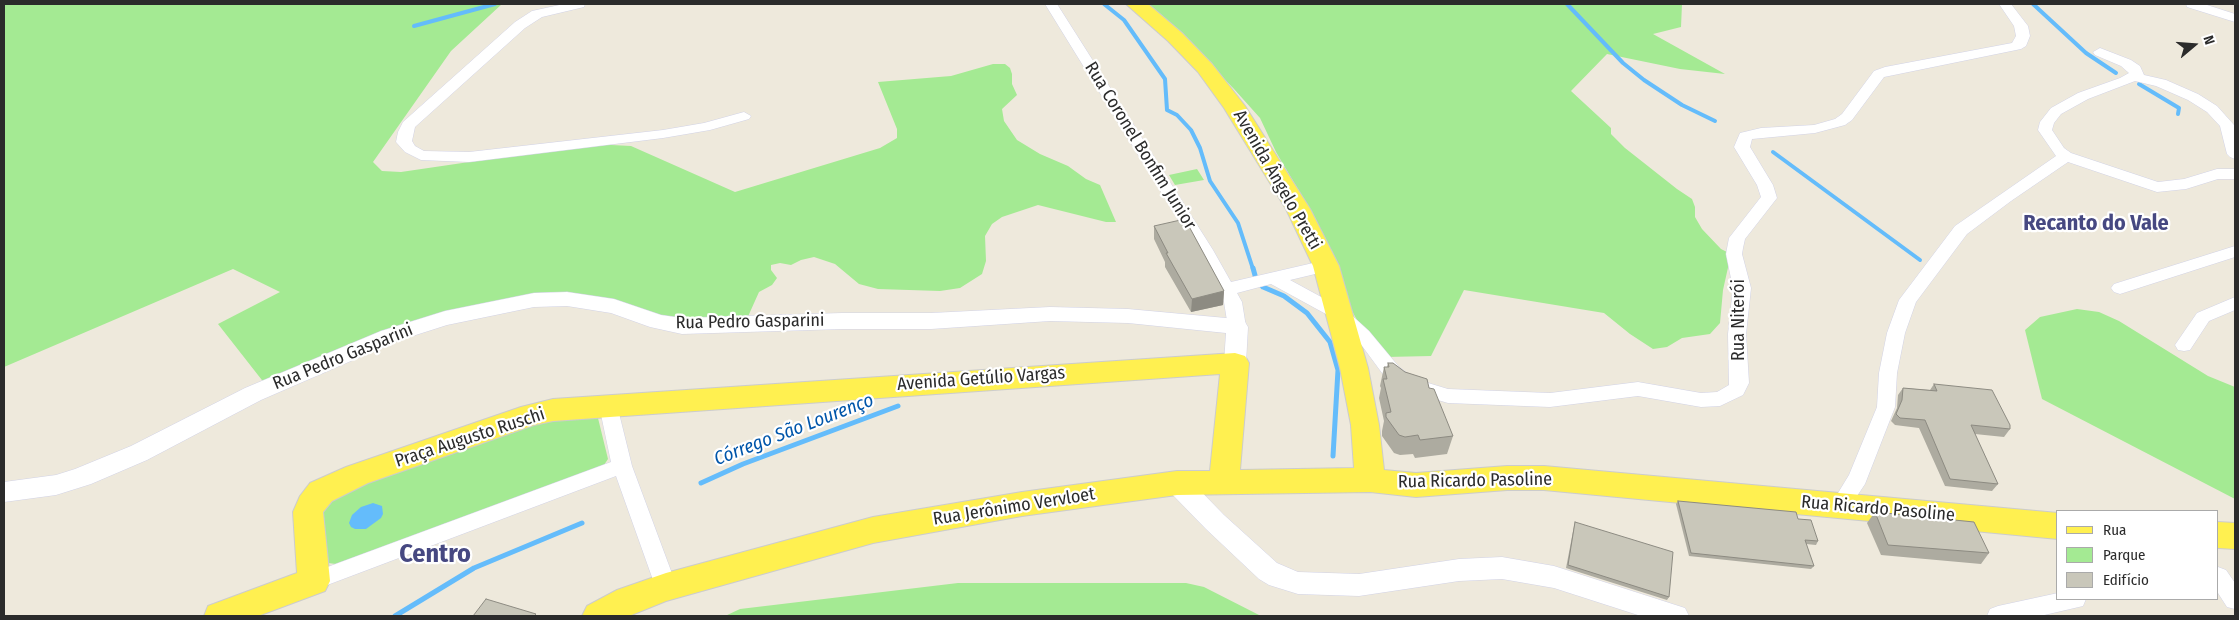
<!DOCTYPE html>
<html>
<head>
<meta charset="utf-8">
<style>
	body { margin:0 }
	#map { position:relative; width:2239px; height:620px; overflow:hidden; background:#eee9dc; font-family:"Fira Sans Condensed",sans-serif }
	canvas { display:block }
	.frame { position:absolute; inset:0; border:5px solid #2b2b2b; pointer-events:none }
	.legend { position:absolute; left:2056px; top:510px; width:162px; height:90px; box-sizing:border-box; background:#fff; border:1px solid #aaa; margin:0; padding:6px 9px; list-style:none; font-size:15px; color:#2b2b2b }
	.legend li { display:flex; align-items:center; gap:10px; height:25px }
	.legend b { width:25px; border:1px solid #aaa }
	.north { position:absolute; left:2169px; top:20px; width:50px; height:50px; -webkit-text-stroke:4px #fff; paint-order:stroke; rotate:72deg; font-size:14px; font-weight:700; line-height:20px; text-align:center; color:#2b2b2b }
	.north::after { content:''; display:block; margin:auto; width:18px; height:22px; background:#2b2b2b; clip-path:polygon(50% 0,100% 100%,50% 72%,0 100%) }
</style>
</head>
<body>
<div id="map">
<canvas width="2239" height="620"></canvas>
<div class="frame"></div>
<ul class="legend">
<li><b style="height:6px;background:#fff050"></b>Rua</li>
<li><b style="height:14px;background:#a4ea93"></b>Parque</li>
<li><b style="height:14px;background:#c9c7ba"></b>Edifício</li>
</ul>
<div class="north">N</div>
</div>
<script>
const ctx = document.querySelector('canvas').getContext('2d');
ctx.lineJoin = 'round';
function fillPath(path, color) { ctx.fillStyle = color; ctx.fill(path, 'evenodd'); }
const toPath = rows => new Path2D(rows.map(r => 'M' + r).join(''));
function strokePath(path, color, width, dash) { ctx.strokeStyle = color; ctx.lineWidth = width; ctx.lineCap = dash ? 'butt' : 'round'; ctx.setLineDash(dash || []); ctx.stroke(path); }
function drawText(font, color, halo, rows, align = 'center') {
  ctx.font = font + ' "Fira Sans Condensed",sans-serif'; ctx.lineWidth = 4.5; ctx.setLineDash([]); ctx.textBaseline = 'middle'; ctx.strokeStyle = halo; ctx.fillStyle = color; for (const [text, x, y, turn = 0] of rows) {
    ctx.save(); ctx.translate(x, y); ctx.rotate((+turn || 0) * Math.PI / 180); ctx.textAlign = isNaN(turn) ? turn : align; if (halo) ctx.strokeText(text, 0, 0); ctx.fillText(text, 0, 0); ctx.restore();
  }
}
fillPath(toPath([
	[4,4,502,4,451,51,373,162,382,171,401,172,592,144,631,146,735,192,880,148,897,138,897,129,878,82,951,76,993,64,1005,64,1010,68,1012,74,1012,84,1017,95,1002,109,1004,121,1017,140,1040,154,1068,166,1086,179,1100,185,1116,222,1106,222,1038,205,1002,217,992,224,985,236,986,261,982,274,960,288,940,291,878,289,859,284,835,264,814,257,801,260,791,265,780,263,771,265,771,270,777,278,772,285,759,292,746,321,651,319,606,300,496,304,265,384,218,324,280,292,233,269,4,367],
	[1147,4,1682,4,1681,27,1653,34,1725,74,1680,69,1607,54,1571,91,1611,128,1611,134,1625,148,1677,189,1692,199,1695,207,1695,217,1702,229,1721,249,1731,254,1723,290,1720,323,1710,334,1682,338,1667,347,1653,349,1630,334,1604,313,1464,290,1431,356,1386,357,1357,320,1348,304,1316,220,1276,152,1260,118,1234,89,1171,24],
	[1197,169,1204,180,1175,185,1169,175],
	[2077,309,2099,312,2119,321,2208,376,2235,387,2235,499,2042,399,2025,330,2040,317],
	[597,414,608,459,604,465,336,564,328,563,321,506,324,499,544,417],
	[958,583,1186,583,1204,587,1261,616,725,616,740,609]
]), '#a4ea93');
fillPath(toPath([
	[373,503,382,506,383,514,381,518,366,529,355,529,351,527,349,523,352,515,361,507]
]), '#64bcfb');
strokePath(toPath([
	[1104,4,1124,20,1165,79,1167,110,1177,115,1191,130,1200,148,1210,181,1238,223,1253,269],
	[1567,4,1623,63,1644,80,1682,105,1715,121],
	[2033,4,2086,53,2116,73],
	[414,26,495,4],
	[2139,84,2179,108,2178,114],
	[1773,152,1920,260]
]), '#64bcfb', 4);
strokePath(toPath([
	[1253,268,1256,279,1263,287,1284,296,1307,313,1330,342,1338,370,1333,456],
	[701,483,743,464,898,406],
	[395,616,474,568,582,523]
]), '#64bcfb', 5);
const minor = toPath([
	[564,4,585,4,584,7,542,17,525,28,415,127,412,141,415,146,424,151,469,152,663,130,704,123,744,112,751,116,749,119,710,130,663,138,469,162,421,160,405,152,396,142,398,132,403,122,515,22,532,11,564,4],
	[1045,4,1057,4,1213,250,1231,282,1326,260,1332,262,1334,266,1332,270,1290,280,1347,311,1369,331,1399,367,1415,379,1448,389,1550,393,1638,382,1701,393,1717,392,1729,385,1728,334,1733,288,1726,254,1729,238,1761,197,1757,185,1734,147,1740,133,1761,128,1814,125,1835,119,1842,114,1874,71,1885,67,2012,43,2016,36,2014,26,1999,4,2011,4,2028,26,2030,36,2026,46,2021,49,1884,77,1852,120,1845,125,1815,133,1752,139,1750,147,1773,185,1777,198,1745,239,1743,248,1742,254,1751,288,1746,334,1749,383,1743,395,1720,406,1701,407,1638,396,1550,407,1448,403,1401,389,1385,377,1357,339,1335,319,1271,284,1237,293,1242,302,1246,327,1243,331,1237,333,1231,331,1228,327,1224,302,1197,250,1045,4],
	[2186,4,2204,4,2235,14,2235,22,2187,7,2186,4],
	[2100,48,2131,60,2140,66,2144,75,2166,80,2198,94,2217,106,2234,125,2235,159,2230,157,2227,154,2220,126,2207,112,2188,100,2156,86,2135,81,2088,99,2061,114,2054,123,2052,130,2064,148,2071,153,2158,182,2184,179,2217,169,2235,169,2235,179,2218,179,2186,189,2157,192,2068,162,2011,201,1967,234,1916,302,1905,333,1897,373,1895,407,1865,484,1855,499,1848,501,1841,499,1838,493,1849,475,1877,407,1879,373,1887,333,1899,300,1955,226,2056,156,2038,130,2040,122,2051,108,2078,93,2120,78,2129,73,2121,66,2095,55,2093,52,2100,48],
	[2235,246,2235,257,2120,294,2114,292,2111,288,2114,284,2235,246],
	[2235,297,2235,310,2209,321,2190,350,2184,351,2178,350,2175,345,2197,313,2235,297],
	[608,398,615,400,617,405,632,466,677,587,674,594,666,596,658,594,616,476,322,587,314,590,306,587,303,581,306,575,611,462,599,405,601,400,608,398],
	[2218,567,2226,570,2235,583,2235,609,2227,607,2218,593,2218,567],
	[2058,593,2058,599,2086,599,2083,606,2040,616,1987,616,1990,609,1998,606,2058,593]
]);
const tertiary = toPath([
	[567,292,614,299,661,315,682,318,842,313,931,313,1050,307,1128,309,1237,319,1245,322,1248,327,1246,363,1243,369,1235,371,1227,369,1224,363,1226,333,1128,323,1050,321,931,329,842,329,682,334,650,327,611,313,567,306,534,307,447,325,397,341,261,400,147,460,91,484,56,495,4,502,4,482,56,475,75,469,131,446,245,388,381,331,445,311,534,293,567,292],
	[1177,473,1186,476,1224,515,1277,563,1298,572,1359,574,1459,559,1502,557,1554,566,1685,608,1689,616,1641,616,1554,588,1502,579,1459,581,1359,596,1298,594,1269,585,1259,579,1206,529,1168,490,1165,483,1168,476,1177,473]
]);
const primary = toPath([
	[1126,4,1148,4,1182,33,1212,64,1245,106,1310,209,1339,266,1368,368,1379,425,1384,470,1416,473,1507,466,1544,466,2058,513,2058,539,1544,490,1507,490,1416,497,1370,492,1177,495,1022,516,873,543,666,601,629,616,582,616,587,606,617,590,666,573,873,517,1022,492,1177,471,1210,471,1220,374,553,421,534,425,368,483,332,501,323,512,330,581,325,591,258,616,204,616,208,606,297,573,293,512,300,496,310,483,346,467,521,407,553,399,1235,353,1245,356,1249,363,1240,470,1354,468,1351,425,1340,368,1313,266,1286,209,1224,108,1198,72,1168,41,1126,4],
	[2218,522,2235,523,2235,549,2218,548,2218,522]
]);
strokePath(minor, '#d1d2e5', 1);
strokePath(tertiary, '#d1d2e5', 1);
strokePath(primary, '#ccc', 2);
fillPath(minor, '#fff');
fillPath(tertiary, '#fff');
fillPath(primary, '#fff050');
fillPath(toPath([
	[1154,226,1224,291,1223,305,1191,312,1165,267,1165,262,1154,239],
	[1388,363,1405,372,1429,388,1453,436,1447,454,1415,458,1413,454,1400,455,1394,453,1382,436,1382,431,1384,421,1379,398,1381,388,1380,386,1384,367,1387,367],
	[1934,384,2010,429,2004,437,1975,434,1998,484,1992,491,1945,486,1919,428,1895,425,1891,421,1897,408,1898,395,1903,388,1930,390],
	[1678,501,1818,541,1816,545,1806,544,1814,566,1811,569,1689,556,1676,504],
	[1875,512,1989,553,1981,564,1881,555,1867,523],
	[1575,522,1669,597,1667,600,1566,568,1574,526]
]), '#adaba0');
fillPath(toPath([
	[1224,291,1223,305,1191,312,1192,299]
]), '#8d8b82');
const building = toPath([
	[1185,219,1223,289,1224,291,1192,299,1166,253,1168,253,1154,226,1185,219],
	[1388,363,1393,363,1405,372,1427,379,1429,388,1434,389,1453,436,1420,440,1418,435,1405,437,1399,435,1386,417,1386,413,1391,412,1383,379,1387,379,1384,367,1389,367,1388,363],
	[1934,384,1992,390,2010,425,2010,429,1971,425,1998,484,1950,479,1925,420,1900,418,1896,414,1902,400,1903,388,1937,391,1934,384],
	[1678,501,1796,512,1798,519,1811,520,1818,541,1805,540,1814,566,1691,553,1678,501],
	[1875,512,1974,522,1989,553,1888,545,1875,512],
	[1575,522,1673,552,1669,597,1568,565,1575,522],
	[486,599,536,614,534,616,473,616,486,599]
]);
fillPath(building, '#c9c7ba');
strokePath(building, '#8d8b82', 1);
drawText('18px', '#2b2b2b', '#fff', [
	["Rua Coronel Bonfim Junior",1140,146,58],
	["Avenida Ângelo Pretti",1277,180,60],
	["Rua Niterói",1739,320,-90],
	["Rua Pedro Gasparini",750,322,-1],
	["Rua Pedro Gasparini",343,357,-22],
	["Avenida Getúlio Vargas",981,379,-4],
	["Praça Augusto Ruschi",470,438,-18],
	["Rua Ricardo Pasoline",1475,481,-1],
	["Rua Jerônimo Vervloet",1014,507,-9],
	["Rua Ricardo Pasoline",1878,509,5]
]);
drawText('italic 19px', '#0056aa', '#fff', [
	["Córrego São Lourenço",794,430,-21]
]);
drawText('bold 22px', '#464881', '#fff', [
	["Recanto do Vale",2096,224]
]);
drawText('bold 26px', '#464881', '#fff', [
	["Centro",435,555]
]);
</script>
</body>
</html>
